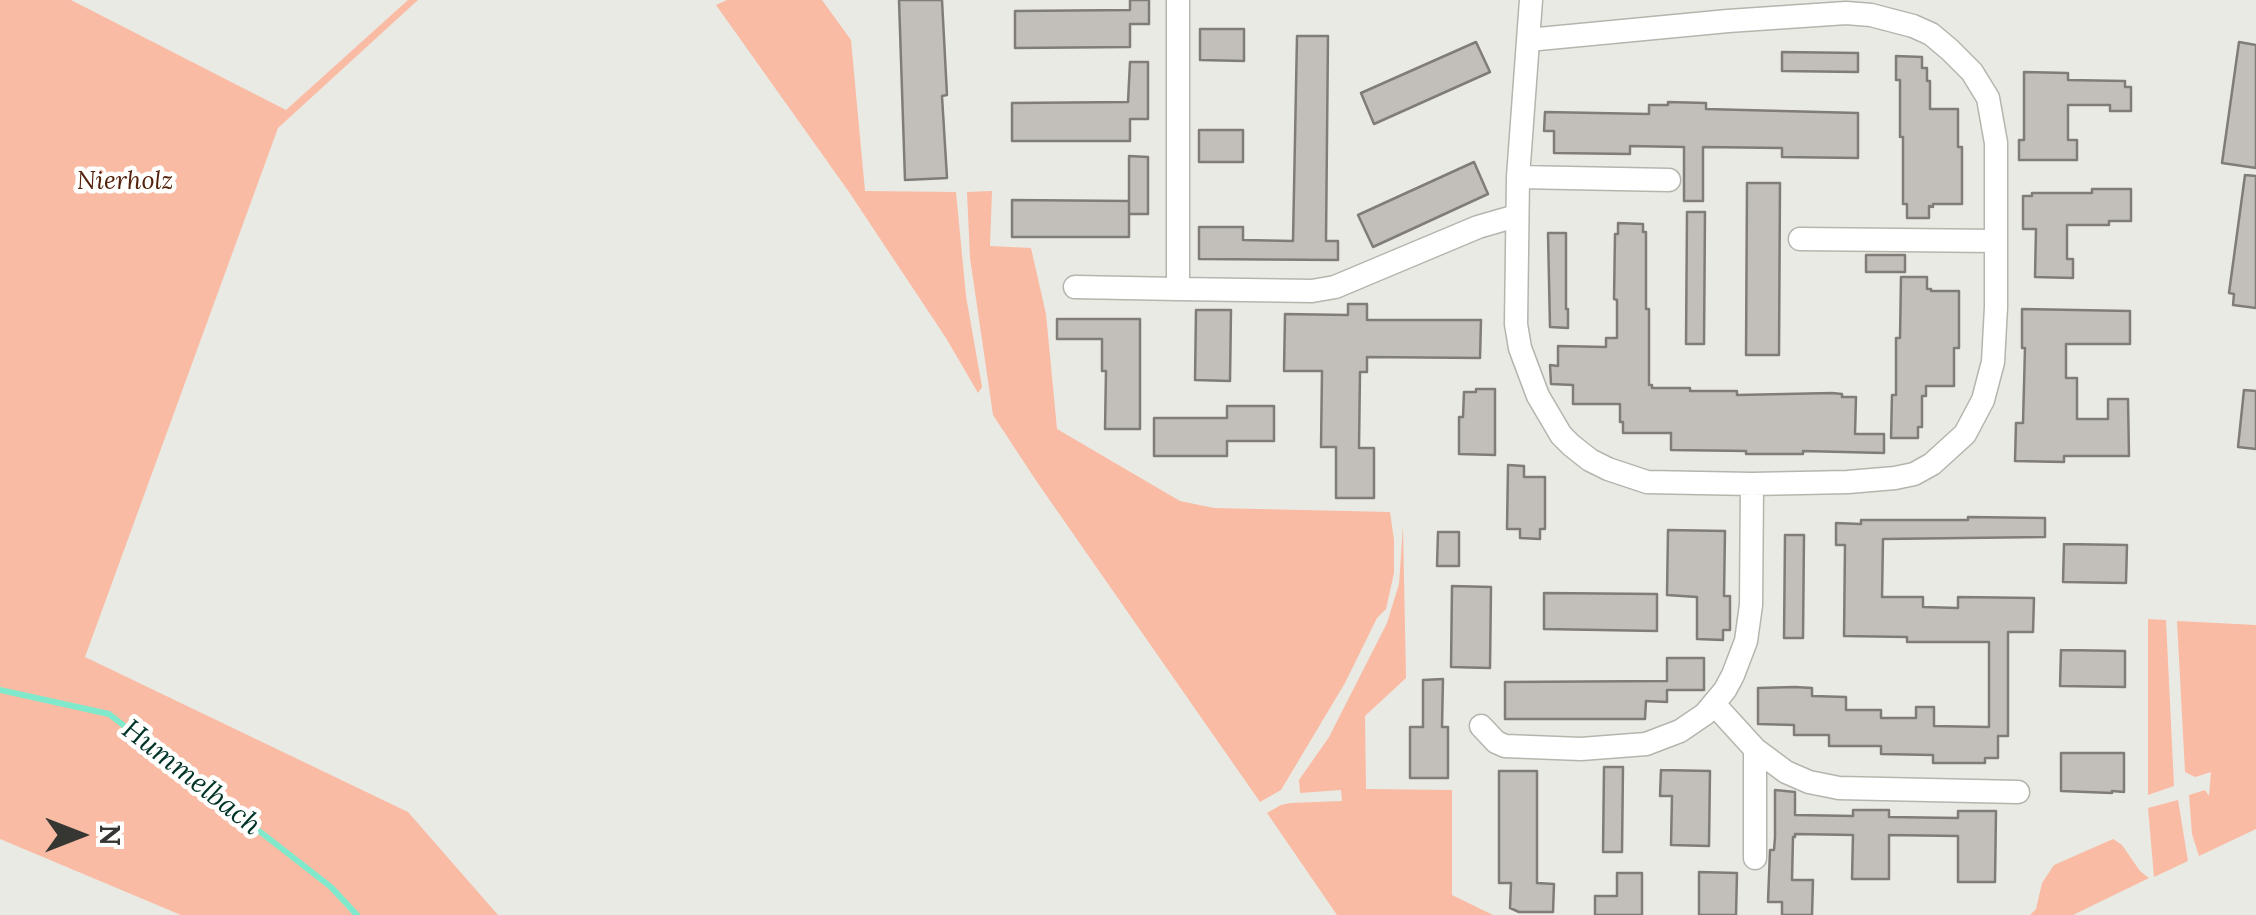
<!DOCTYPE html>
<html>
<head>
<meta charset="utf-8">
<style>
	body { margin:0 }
	#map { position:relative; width:2256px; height:915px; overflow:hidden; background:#eaeae4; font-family:Lora,serif }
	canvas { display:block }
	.north { position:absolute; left:30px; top:785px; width:100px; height:100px; -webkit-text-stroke:8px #fffffe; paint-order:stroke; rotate:90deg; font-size:28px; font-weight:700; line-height:40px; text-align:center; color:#363633 }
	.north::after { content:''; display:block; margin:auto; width:35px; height:45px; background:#363633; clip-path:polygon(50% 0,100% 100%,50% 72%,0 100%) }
</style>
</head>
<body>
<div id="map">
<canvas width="2256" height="915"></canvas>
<div class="north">N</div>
</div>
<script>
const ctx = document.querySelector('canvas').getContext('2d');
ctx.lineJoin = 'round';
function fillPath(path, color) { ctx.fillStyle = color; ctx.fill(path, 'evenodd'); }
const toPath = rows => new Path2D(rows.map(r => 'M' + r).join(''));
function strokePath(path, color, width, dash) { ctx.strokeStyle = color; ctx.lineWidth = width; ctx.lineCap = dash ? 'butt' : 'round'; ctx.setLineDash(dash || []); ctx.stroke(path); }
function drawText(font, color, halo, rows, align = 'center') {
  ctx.font = font + ' Lora,serif'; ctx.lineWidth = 9; ctx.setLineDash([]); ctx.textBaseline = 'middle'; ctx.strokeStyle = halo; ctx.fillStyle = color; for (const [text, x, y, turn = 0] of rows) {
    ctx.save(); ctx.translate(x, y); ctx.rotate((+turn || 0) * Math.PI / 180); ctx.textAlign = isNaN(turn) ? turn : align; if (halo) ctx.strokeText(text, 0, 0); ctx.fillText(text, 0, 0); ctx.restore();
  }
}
fillPath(toPath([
	[0,0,71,0,286,110,408,0,418,0,278,128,85,657,408,812,498,915,181,915,0,839],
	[727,0,822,0,851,40,865,191,956,192,966,296,982,387,978,393,946,338,849,192,716,5],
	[992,191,990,246,1031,248,1046,314,1057,429,1180,501,1214,508,1390,512,1394,540,1394,573,1386,609,1377,618,1345,683,1281,790,1260,802,1037,482,993,415,970,258,967,192],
	[1403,526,1406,678,1365,716,1366,789,1452,790,1452,895,1493,915,1337,915,1267,813,1281,805,1290,803,1342,801,1341,790,1300,793,1299,780,1329,737,1387,623,1399,584],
	[2148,619,2166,620,2174,786,2148,795],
	[2177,621,2256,625,2256,829,2199,856,2192,834,2189,795,2205,790,2209,796,2211,772,2195,777,2185,772],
	[2178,800,2188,861,2154,877,2148,808],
	[2113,839,2122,845,2140,871,2149,878,2073,915,2030,915,2036,909,2042,883,2054,865]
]), '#f9bba4');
strokePath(toPath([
	[0,690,109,714,331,887,357,915]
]), '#81e9cb', 6);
const building = toPath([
	[899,0,942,0,947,95,942,96,947,178,905,180,899,0],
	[1130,0,1149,0,1149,24,1130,24,1130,47,1015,48,1015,11,1130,10,1130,0],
	[1200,29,1244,29,1244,61,1200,60,1200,29],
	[1297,36,1328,36,1326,241,1338,241,1338,260,1199,259,1199,227,1243,227,1243,240,1293,241,1297,36],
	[1476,42,1490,72,1374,124,1361,93,1476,42],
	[2239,42,2256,45,2256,168,2222,163,2239,42],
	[1782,52,1858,53,1858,72,1782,71,1782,52],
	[1896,56,1922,57,1922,68,1927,68,1927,81,1930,81,1930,109,1958,109,1958,147,1962,147,1962,204,1933,204,1933,207,1929,206,1929,218,1907,218,1907,204,1903,204,1903,137,1900,137,1900,80,1896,80,1896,56],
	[1130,62,1148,62,1148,119,1130,119,1130,141,1012,141,1012,103,1128,102,1130,62],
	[2024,72,2068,73,2068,80,2125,81,2125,87,2131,87,2131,111,2110,111,2110,105,2068,105,2068,140,2077,140,2077,160,2019,160,2019,140,2024,140,2024,72],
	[1668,102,1706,103,1706,109,1858,113,1858,158,1782,157,1782,148,1703,147,1703,201,1684,201,1684,147,1630,146,1630,154,1554,153,1554,131,1544,131,1545,112,1649,114,1649,105,1668,105,1668,102],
	[1199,130,1243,130,1243,162,1199,162,1199,130],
	[1129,156,1148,157,1148,214,1129,214,1129,156],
	[1474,162,1488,194,1373,247,1358,215,1474,162],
	[2245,175,2256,176,2256,308,2233,305,2234,294,2229,293,2245,175],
	[1747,183,1780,183,1779,355,1746,355,1747,183],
	[2092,189,2131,189,2131,221,2109,221,2109,225,2067,225,2067,259,2073,259,2073,278,2035,277,2036,229,2023,229,2023,196,2032,196,2032,193,2092,193,2092,189],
	[1012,200,1129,201,1129,237,1012,237,1012,200],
	[1687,212,1705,212,1704,344,1686,344,1687,212],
	[1618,223,1643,224,1643,232,1646,232,1646,309,1649,309,1649,385,1652,385,1652,388,1690,388,1690,391,1737,391,1737,395,1832,393,1842,394,1842,397,1856,397,1855,434,1884,434,1884,453,1803,451,1803,454,1746,454,1746,451,1671,450,1671,433,1623,433,1623,422,1620,422,1620,404,1573,404,1573,385,1551,384,1550,365,1558,366,1558,346,1606,347,1606,338,1617,338,1617,300,1614,299,1615,234,1618,234,1618,223],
	[1548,233,1566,233,1566,309,1568,309,1568,328,1550,327,1548,233],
	[1866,255,1905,255,1905,272,1866,272,1866,255],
	[1901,277,1927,277,1927,289,1931,289,1931,291,1959,291,1959,348,1954,348,1954,386,1926,386,1926,396,1922,396,1922,427,1918,427,1918,438,1891,438,1892,395,1896,395,1896,338,1900,338,1901,277],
	[1348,304,1367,304,1367,320,1481,320,1480,358,1367,357,1367,372,1360,372,1359,448,1374,448,1374,498,1336,498,1336,447,1321,447,1322,371,1284,371,1285,314,1348,315,1348,304],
	[2022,309,2130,311,2130,344,2066,344,2066,378,2077,378,2077,419,2108,419,2108,399,2128,399,2129,456,2064,456,2064,462,2015,461,2016,423,2023,423,2025,348,2022,348,2022,309],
	[1196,310,1231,310,1230,381,1195,380,1196,310],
	[1057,319,1140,319,1140,429,1105,429,1106,371,1102,371,1102,339,1057,339,1057,319],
	[1476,389,1495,389,1495,455,1459,454,1459,417,1463,417,1464,392,1476,392,1476,389],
	[2244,390,2256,391,2256,449,2238,447,2244,390],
	[1227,406,1274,406,1274,441,1227,441,1227,456,1154,456,1154,418,1227,418,1227,406],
	[1508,465,1524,466,1524,477,1545,477,1545,529,1540,529,1540,539,1520,538,1520,529,1507,529,1508,465],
	[1968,517,2045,518,2045,537,1883,539,1882,597,1923,597,1923,607,1958,608,1958,597,2034,598,2033,632,2008,632,2008,736,1998,736,1998,758,1985,758,1985,763,1933,763,1933,755,1881,754,1881,746,1829,746,1829,735,1794,735,1794,725,1758,724,1758,688,1795,687,1812,688,1812,696,1846,697,1846,710,1881,710,1881,718,1916,718,1916,707,1934,707,1934,726,1989,727,1989,642,1907,642,1907,637,1844,636,1845,545,1836,545,1836,523,1861,524,1861,520,1968,520,1968,517],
	[1668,530,1725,531,1724,596,1730,596,1730,630,1723,630,1723,640,1697,639,1697,597,1667,595,1668,530],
	[1438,532,1459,532,1459,566,1437,566,1438,532],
	[1785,535,1804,535,1803,638,1784,638,1785,535],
	[2064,544,2127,545,2126,583,2063,582,2064,544],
	[1452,586,1491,587,1490,668,1451,667,1452,586],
	[1544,593,1657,594,1657,631,1544,629,1544,593],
	[2061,650,2125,651,2125,687,2060,686,2061,650],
	[1667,658,1704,658,1704,690,1667,690,1667,702,1646,701,1645,719,1505,719,1505,682,1667,681,1667,658],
	[1443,679,1442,727,1448,727,1448,778,1410,778,1410,727,1423,727,1423,680,1443,679],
	[2061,753,2124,753,2124,792,2112,791,2112,793,2061,791,2061,753],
	[1604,767,1623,767,1622,852,1603,852,1604,767],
	[1661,770,1710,771,1709,846,1671,845,1672,796,1660,796,1661,770],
	[1499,771,1537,771,1537,883,1554,884,1553,912,1519,912,1510,908,1511,883,1499,883,1499,771],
	[1775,790,1795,792,1795,815,1853,816,1853,810,1889,810,1889,817,1958,818,1958,811,1996,811,1995,882,1958,882,1958,836,1889,835,1889,879,1852,879,1853,835,1795,834,1795,837,1793,837,1792,880,1813,880,1812,915,1782,915,1782,902,1768,902,1770,850,1774,850,1775,837,1775,790],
	[1699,872,1737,873,1736,915,1699,915,1699,872],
	[1617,873,1642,873,1642,915,1595,915,1595,896,1617,896,1617,873]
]);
fillPath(building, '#c2beb9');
strokePath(building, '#807c77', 2.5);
const minor = toPath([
	[1178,0,1178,289,1312,291,1335,287,1478,227,1516,216],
	[1528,40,1728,21,1846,13,1871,15,1913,26,1931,34,1950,50,1972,72,1988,98,1996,143,1996,307,1993,362,1983,400,1965,434,1932,464,1914,474,1895,478,1848,482,1752,484,1647,482,1608,469,1590,460,1571,445,1561,435,1538,396,1520,348,1516,324,1518,177,1531,0],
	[1518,177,1669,180],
	[1800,239,1996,241],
	[1075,287,1178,289],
	[1714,704,1755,749,1786,772,1809,782,1839,788,2018,792],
	[1481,726,1496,742,1505,746,1581,749,1646,744,1680,731,1705,714,1725,690,1733,675,1746,641,1751,605,1752,484],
	[1755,749,1755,858]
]);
strokePath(minor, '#b5b5ae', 25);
strokePath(minor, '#fff', 22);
drawText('italic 25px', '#54220c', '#fffffe', [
	["Nierholz",125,182]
]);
drawText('italic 28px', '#013428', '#fffffe', [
	["Hummelbach",191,778,38]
]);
</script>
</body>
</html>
